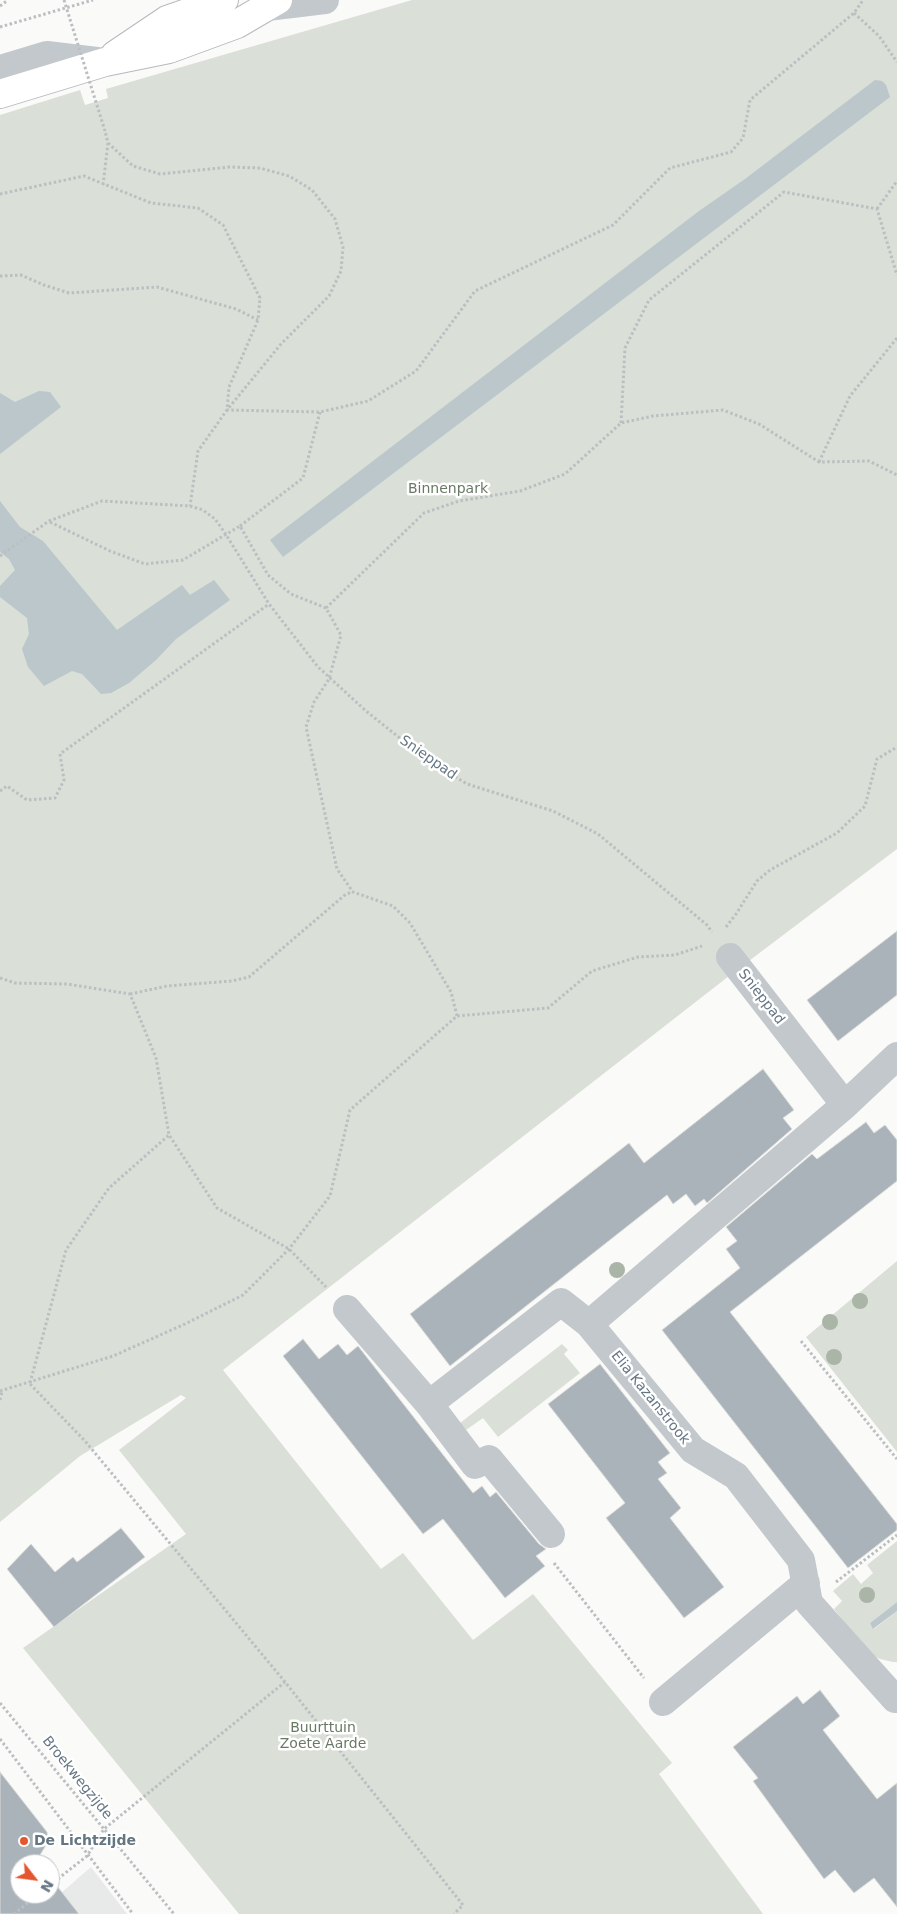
<!DOCTYPE html>
<html>
<head>
<meta charset="utf-8">
<style>
	body { margin:0 }
	#map { position:relative; width:897px; height:1914px; overflow:hidden; background:#fafaf8; font-family:"DejaVu Sans",sans-serif }
	canvas { display:block }
	.north { position:absolute; left:10px; top:1854px; width:50px; height:50px; box-sizing:border-box; background:#fff; border:1px solid #c1c8cd; border-radius:50%; rotate:120deg; font-size:14px; font-weight:700; line-height:20px; text-align:center; color:#657683 }
	.north::after { content:''; display:block; margin:auto; width:18px; height:22px; background:#e4572e; clip-path:polygon(50% 0,100% 100%,50% 72%,0 100%) }
</style>
</head>
<body>
<div id="map">
<canvas width="897" height="1914"></canvas>
<div class="north">N</div>
</div>
<script>
const ctx = document.querySelector('canvas').getContext('2d');
ctx.lineJoin = 'round';
function fillPath(path, color) { ctx.fillStyle = color; ctx.fill(path, 'evenodd'); }
const toPath = rows => new Path2D(rows.map(r => 'M' + r).join(''));
function strokePath(path, color, width, dash) { ctx.strokeStyle = color; ctx.lineWidth = width; ctx.lineCap = dash ? 'butt' : 'round'; ctx.setLineDash(dash || []); ctx.stroke(path); }
function drawText(font, color, halo, rows, align = 'center') {
  ctx.font = font + ' "DejaVu Sans",sans-serif'; ctx.lineWidth = 5; ctx.setLineDash([]); ctx.textBaseline = 'middle'; ctx.strokeStyle = halo; ctx.fillStyle = color; for (const [text, x, y, turn = 0] of rows) {
    ctx.save(); ctx.translate(x, y); ctx.rotate((+turn || 0) * Math.PI / 180); ctx.textAlign = isNaN(turn) ? turn : align; if (halo) ctx.strokeText(text, 0, 0); ctx.fillText(text, 0, 0); ctx.restore();
  }
}
fillPath(toPath([
	[91,1867,127,1914,37,1914,84,1873]
]), '#e8e9e9');
fillPath(toPath([
	[412,0,897,0,897,849,729,976,223,1370,381,1569,403,1553,473,1640,533,1594,672,1763,659,1774,763,1914,239,1914,23,1648,186,1534,119,1450,186,1398,181,1395,80,1456,0,1522,0,115,80,90,85,105,108,98,106,89],
	[897,1261,897,1452,806,1337],
	[562,1344,568,1350,564,1354,580,1373,498,1437,483,1418,466,1430,460,1423],
	[897,1541,897,1602,870,1623,874,1629,897,1611,897,1662,893,1662,880,1659,869,1653,834,1609,842,1601,833,1591,853,1574,861,1584,873,1573,867,1565]
]), '#dadfd7');
fillPath(toPath([
	[875,80,882,81,886,85,890,97,283,557,270,540,699,211,745,179],
	[39,391,50,392,61,407,0,454,0,393,15,402],
	[0,501,20,527,43,541,117,630,182,585,190,595,214,580,230,600,176,639,156,660,129,683,111,693,101,694,82,674,72,671,44,686,28,667,22,649,29,634,27,618,0,597,0,586,15,570,9,559,0,552],
	[897,1602,897,1611,873,1629,870,1623]
]), '#bbc7cb');
const building = toPath([
	[897,931,897,995,838,1041,807,1000,897,931],
	[763,1069,794,1110,783,1118,792,1129,707,1203,704,1199,695,1206,686,1194,673,1204,667,1195,450,1366,410,1314,629,1143,644,1163,763,1069],
	[866,1122,874,1133,885,1125,897,1140,897,1181,730,1312,897,1524,897,1530,848,1568,662,1330,740,1268,726,1249,737,1241,726,1227,812,1154,817,1159,866,1122],
	[303,1339,319,1359,338,1344,347,1355,358,1346,473,1493,482,1486,490,1497,496,1492,539,1544,546,1549,536,1556,545,1566,505,1598,443,1519,423,1534,283,1356,303,1339],
	[600,1364,670,1453,658,1462,667,1473,658,1479,681,1508,670,1518,724,1587,684,1618,606,1518,625,1503,548,1404,600,1364],
	[121,1528,145,1557,54,1627,7,1569,31,1544,55,1572,73,1557,77,1562,121,1528],
	[820,1690,840,1716,823,1730,877,1799,897,1783,897,1907,874,1878,854,1893,835,1870,824,1879,753,1781,758,1778,733,1747,797,1696,803,1704,820,1690],
	[0,1772,47,1832,48,1842,37,1860,40,1864,20,1864,20,1894,50,1894,50,1877,79,1914,0,1914,0,1772]
]);
fillPath(building, '#aab3b9');
strokePath(building, '#dcdcda', 1);
const major = toPath([
	[115,55,167,20,224,0],
	[0,94,105,62,169,49,237,24,278,0]
]);
strokePath(major, '#b5babe', 30);
strokePath(toPath([
	[0,6,8,0],
	[854,13,879,36,897,62],
	[0,27,93,0],
	[108,143,133,166,160,174,229,167,260,168,289,176,312,190,335,219,343,247,341,271,329,296,281,344,227,410,198,451,190,506],
	[103,185,108,143,105,131],
	[0,194,84,176,151,203,198,208,223,225,260,298,258,320,229,387,227,410,320,412,368,401,416,371,475,291,613,225,670,168,731,152,743,138,750,100,854,13,863,0],
	[877,209,897,181],
	[0,276,21,275,44,285,69,293,157,287,236,309,258,320],
	[621,423,625,348,649,300,784,192,877,209,897,275],
	[819,462,850,396,897,338],
	[50,522,110,551,145,564,183,560,240,526,268,575,291,594,326,608,341,635,329,679,314,702,306,727,337,869,353,892,393,906,410,923,451,992,457,1016],
	[240,526,303,478,320,412],
	[0,556,49,521,102,501,190,506,203,510,215,519,225,533,269,604,318,667,366,711,421,755,467,784,553,811,598,834,707,925,712,932],
	[326,608,424,513,459,501,520,491,565,474,621,423,653,416,723,410,759,424,819,462,869,461,897,475],
	[0,791,7,786,27,800,55,798,64,780,60,754,269,604],
	[726,927,736,914,757,881,770,870,837,833,865,806,877,759,897,747],
	[0,978,15,983,67,984,130,994,156,1058,169,1135,217,1208,289,1249,326,1287],
	[130,994,167,986,232,981,249,977,346,894,353,892],
	[801,1341,897,1459],
	[30,1383,66,1250,109,1188,169,1135],
	[30,1384,85,1441,285,1682,463,1905,454,1914],
	[0,1391,113,1356,185,1324,243,1295,289,1249,330,1196,350,1110,457,1016,548,1008,592,971,638,957,675,955,702,946],
	[0,1400,2,1392],
	[554,1563,644,1678],
	[836,1582,897,1535],
	[0,1703,174,1914],
	[0,1739,133,1914],
	[50,1885,87,1856,104,1829,285,1682],
	[14,1914,39,1894]
]), '#bbbfc2', 3, [2.5, 2.5]);
strokePath(toPath([
	[267,7,325,0],
	[0,69,47,55,105,62],
	[730,957,845,1105],
	[347,1309,429,1404,475,1465,489,1459,551,1534],
	[589,1324,845,1105,897,1056],
	[429,1404,561,1302,589,1324,693,1450,736,1476,801,1560,809,1603,895,1699],
	[663,1702,806,1583]
]), '#c3c8cc', 28);
strokePath(major, '#fff', 28);
strokePath(toPath([
	[64,0,105,131]
]), '#bbbfc2', 3, [2.5, 2.5]);
ctx.fillStyle = '#aab4a7';
for (const [x, y] of [
	[617,1270],
	[860,1301],
	[830,1322],
	[834,1357],
	[867,1595]
]) { ctx.beginPath(); ctx.arc(x, y, 8, 0, 2 * Math.PI); ctx.fill(); }
for (const [x, y, r, color] of [
	[24,1841,5,"#e4572e"]
]) { const dot = new Path2D(); dot.arc(x, y, r, 0, 2 * Math.PI); ctx.fillStyle = color; ctx.fill(dot); strokePath(dot, '#fff', 2); }
drawText('14px', '#687a64', '#fff', [
	["Binnenpark",448,489],
	["Buurttuin",323,1728],
	["Zoete Aarde",323,1744]
]);
drawText('14px', '#657683', '#fff', [
	["Snieppad",428,758,35],
	["Snieppad",761,997,52],
	["Elia Kazanstrook",650,1398,51],
	["Broekwegzijde",77,1778,51]
]);
drawText('bold 14px', '#657683', '#fff', [
	["De Lichtzijde",34,1841]
], 'left');
</script>
</body>
</html>
